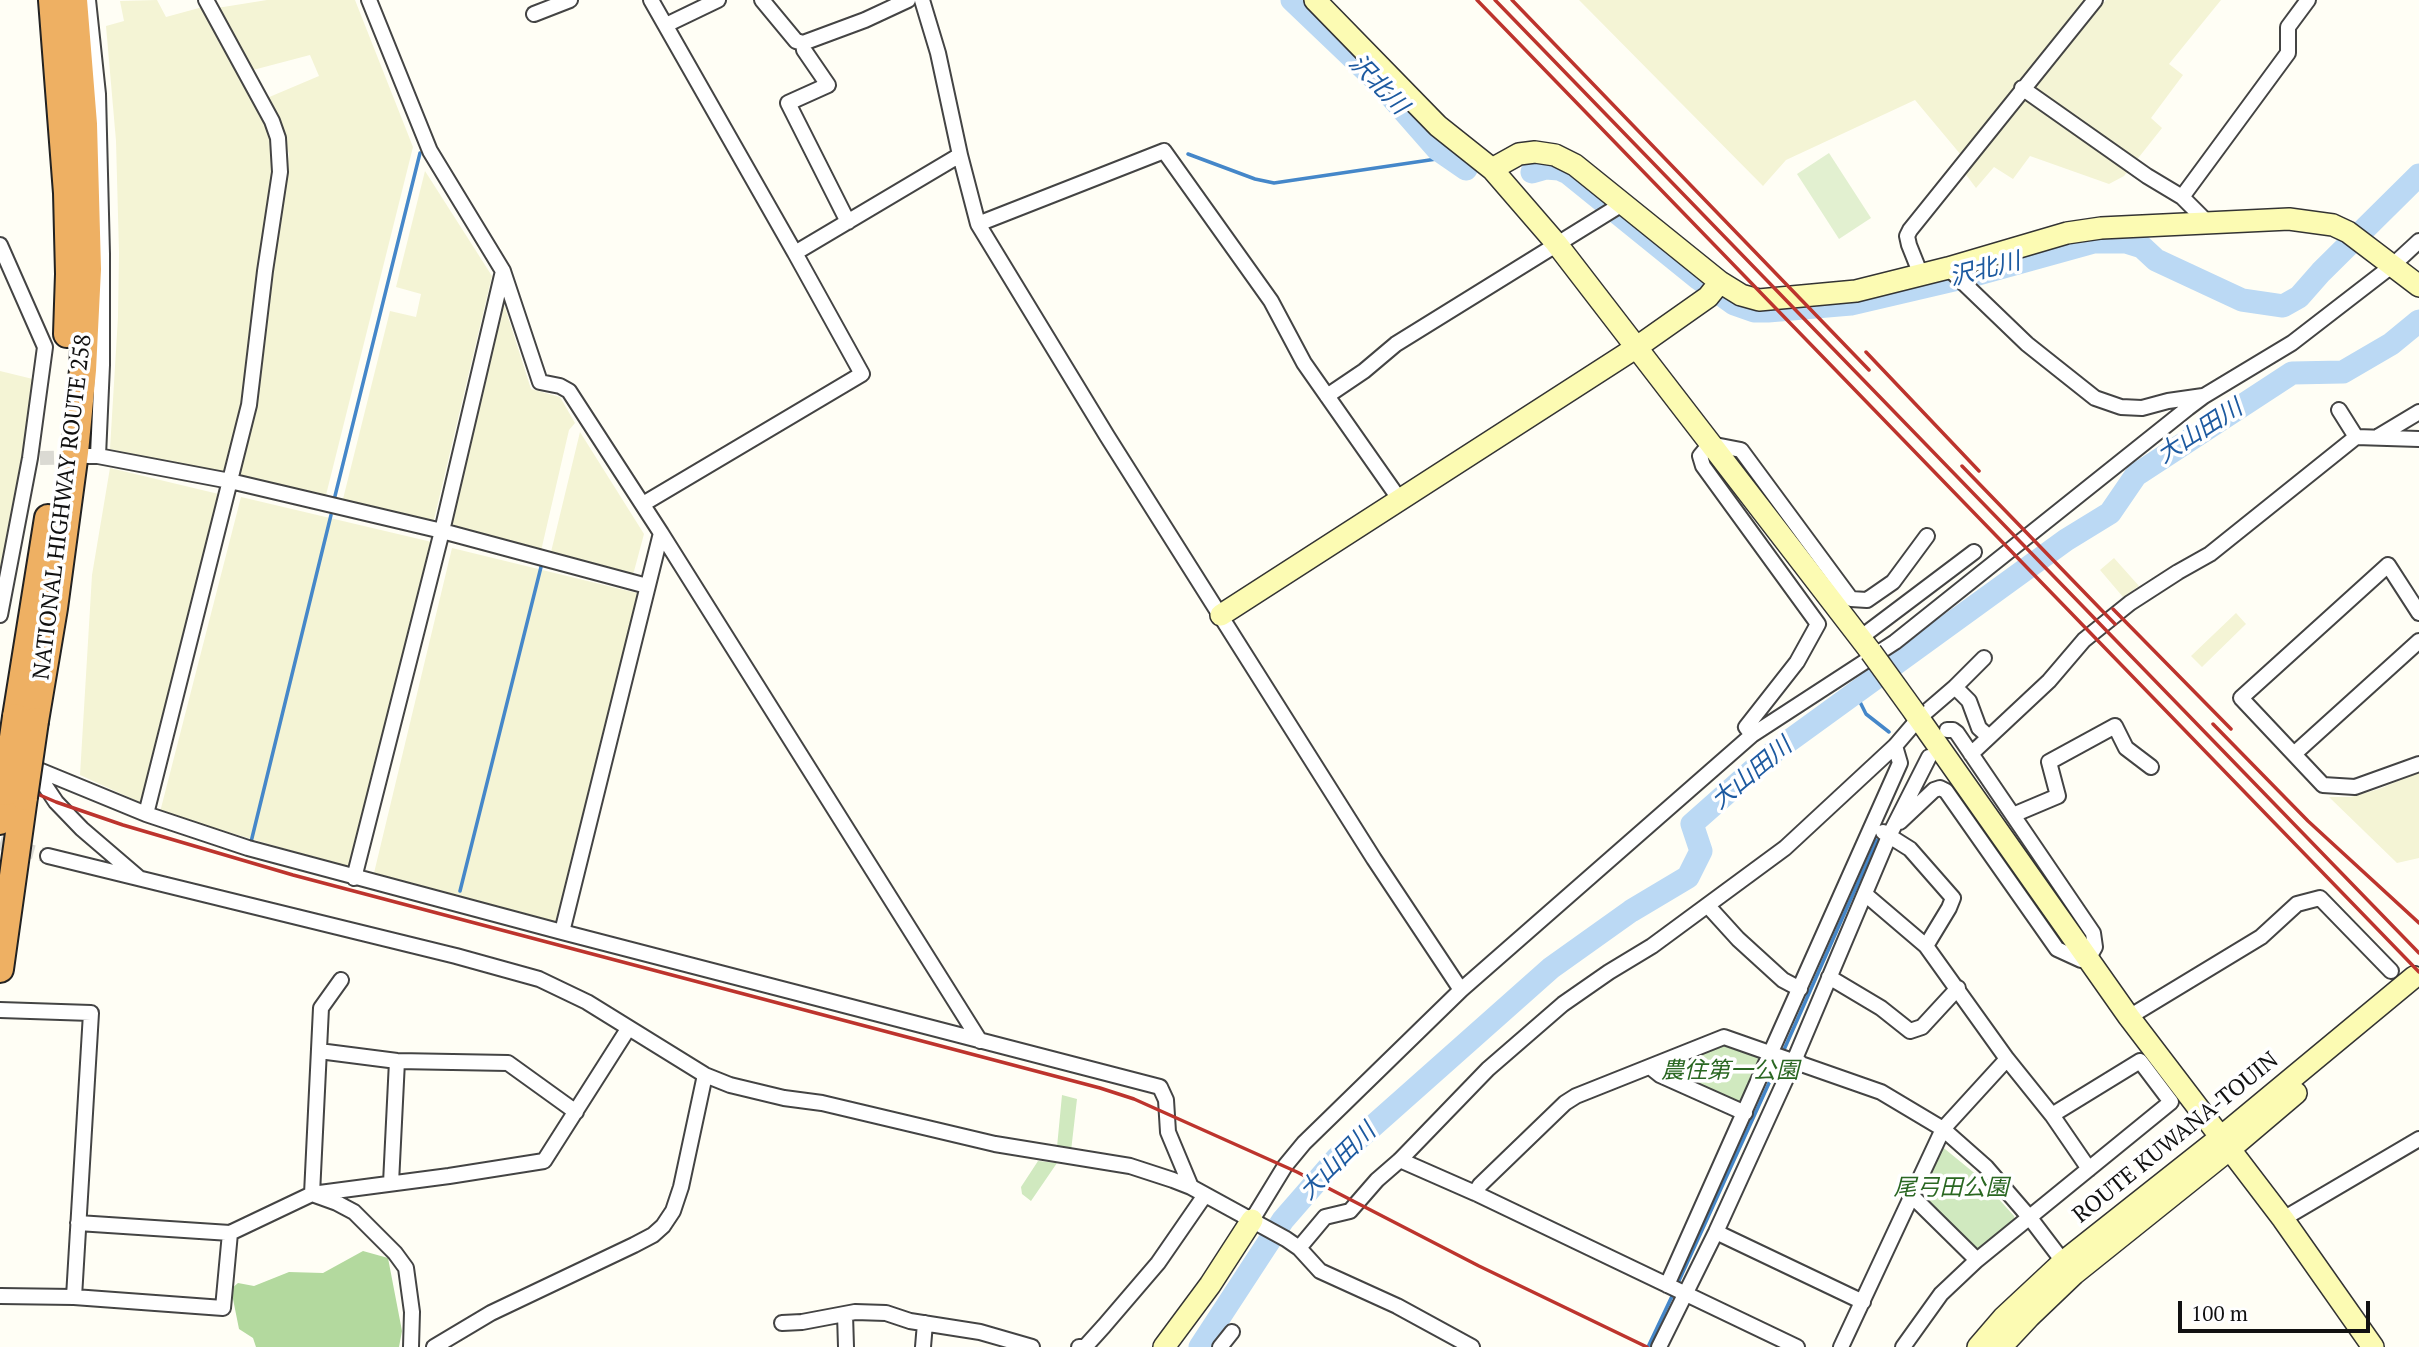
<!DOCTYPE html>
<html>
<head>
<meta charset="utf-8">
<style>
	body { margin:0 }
	#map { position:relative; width:2419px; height:1347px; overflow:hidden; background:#fffef5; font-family:"PT Serif",serif }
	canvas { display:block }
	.scale { position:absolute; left:2178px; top:1301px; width:192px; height:32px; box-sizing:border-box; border:4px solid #111; border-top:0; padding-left:9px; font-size:21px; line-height:24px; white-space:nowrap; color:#111; -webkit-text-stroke:5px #fff; paint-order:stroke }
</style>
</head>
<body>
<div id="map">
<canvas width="2419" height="1347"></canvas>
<div class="scale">100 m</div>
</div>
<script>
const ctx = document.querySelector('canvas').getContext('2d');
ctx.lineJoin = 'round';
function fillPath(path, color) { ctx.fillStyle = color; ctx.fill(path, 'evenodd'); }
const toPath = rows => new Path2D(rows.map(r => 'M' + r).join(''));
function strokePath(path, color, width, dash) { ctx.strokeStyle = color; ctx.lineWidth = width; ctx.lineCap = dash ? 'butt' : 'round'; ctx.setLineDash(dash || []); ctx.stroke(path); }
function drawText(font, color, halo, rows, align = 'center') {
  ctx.font = font + ' "PT Serif","Noto Sans JP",serif'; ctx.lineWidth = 7; ctx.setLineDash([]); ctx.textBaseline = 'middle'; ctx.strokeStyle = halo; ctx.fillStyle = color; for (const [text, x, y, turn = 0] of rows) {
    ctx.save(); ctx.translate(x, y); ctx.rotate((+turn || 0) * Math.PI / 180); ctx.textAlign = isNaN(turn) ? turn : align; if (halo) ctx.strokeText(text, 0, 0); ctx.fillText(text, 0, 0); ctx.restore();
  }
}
fillPath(toPath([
	[157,0,166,17,210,5,278,149,252,392,227,475,110,449,118,317,119,253,116,141,106,26,124,21,120,1],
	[267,0,355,0,413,147,325,499,239,477,257,399,289,154,279,124,267,98,319,76,310,55,253,70,217,8],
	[1579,0,2089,0,1961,155,1915,100,1786,160,1763,186],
	[2106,0,2221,0,2169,64,2183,75,2151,118,2162,128,2124,176,2109,184,2030,156,2013,179,1994,167,1976,188,1964,172],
	[425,171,492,276,433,524,342,503,390,311,416,317,421,294,396,287],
	[504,304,531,389,560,397,575,423,569,430,541,551,448,527],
	[0,371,41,381,0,582],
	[580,432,644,534,633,575,551,552],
	[110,468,227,496,148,806,80,775,92,575],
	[241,497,436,543,357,870,160,812],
	[452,548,645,595,566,925,374,873],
	[2114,558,2139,586,2123,597,2100,570],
	[2236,613,2246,624,2202,667,2191,656],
	[2419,772,2419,858,2397,863,2329,797,2351,797,2379,789]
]), '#f4f4d5');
fillPath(toPath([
	[1721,1043,1762,1055,1764,1063,1749,1101,1740,1103,1669,1072,1669,1067],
	[1062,1095,1077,1099,1071,1151,1057,1147],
	[1940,1145,1978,1176,2014,1216,2015,1224,1981,1250,1976,1249,1923,1197,1920,1191],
	[1038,1161,1057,1163,1031,1201,1022,1194,1021,1187]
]), '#d0e9bf');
fillPath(toPath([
	[363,1251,388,1258,402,1331,399,1347,256,1347,253,1338,239,1329,231,1289,238,1283,254,1286,289,1272,323,1273]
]), '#b3d99e');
fillPath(toPath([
	[1829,153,1871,218,1839,239,1797,174]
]), '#e2f0d0');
strokePath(toPath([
	[1188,154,1255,179,1274,183,1450,157],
	[334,500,420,153],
	[1856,694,1866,714,1889,732],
	[251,842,331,515],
	[460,891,542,563],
	[1783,1052,1877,840],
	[1677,1285,1780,1059],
	[1648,1347,1674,1292]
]), '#4587c9', 3.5);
strokePath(toPath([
	[1292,0,1380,84,1437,149,1466,169],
	[1532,172,1546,168,1559,169,1568,173,1699,279,1734,304,1754,311,1768,311,1851,304,1975,275,2094,242,2126,242,2142,247,2156,260,2242,300,2283,306,2299,297,2321,272,2419,175],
	[1200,1347,1283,1220,1337,1158,1551,968,1631,911,1688,877,1701,851,1692,824,1771,754,2066,540,2110,513,2136,475,2292,373,2343,372,2391,344,2419,321]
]), '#bbd9f4', 23);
strokePath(toPath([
	[40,458,80,457],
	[0,843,48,856]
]), '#dbdad3', 14, [14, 7]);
const street = toPath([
	[88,0,98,94,102,254,102,365,98,456],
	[369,0,430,151,503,271,540,382,560,386,569,391,661,533,562,932],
	[651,0,795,253],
	[762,0,796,41,803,43,865,20,908,0],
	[922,0,938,53,960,155],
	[534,14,570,0],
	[666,25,718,0],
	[803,43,804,50,828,85,788,103,848,222],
	[2022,88,2147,176,2182,197,2207,222],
	[2182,197,2288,53,2288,27,2308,0],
	[978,224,1107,436,1374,859,1461,990],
	[0,245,45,347,30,458,0,615],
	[1948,268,2027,344,2095,398,2121,407,2142,408,2168,401,2203,396],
	[1921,275,1909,245,1907,236,1910,230,2095,0],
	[1327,396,1364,371,1396,344,1622,204],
	[2379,436,2419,412],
	[2356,437,2419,439],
	[88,456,98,456,230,481,442,531,647,586],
	[643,504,862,374,795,253,960,155,978,224,1164,151,1271,301,1304,363,1400,500],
	[661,533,980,1041],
	[2419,613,2388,565,2241,698,2323,785,2355,787,2419,764],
	[1860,638,1974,552],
	[1955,687,1969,701,1979,728,1988,736],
	[1752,735,1746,727,1797,662,1818,624,1703,466,1700,456,1710,444,1741,450,1851,599,1867,600,1893,582,1927,536],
	[1971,754,2049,681,2084,640,2130,603,2178,572,2210,554,2356,437,2339,410],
	[2294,754,2419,641],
	[34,768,146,814,248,848,562,932,1160,1087,1166,1100,1168,1132,1191,1187],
	[34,769,56,802,82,829,138,877],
	[146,814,249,405,265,271,280,172,278,138,272,121,206,0],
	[2013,815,2058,796,2049,762,2115,726,2126,748,2151,767],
	[1900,822,1934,790,1940,788,1946,791,2057,949,2081,960,2088,959,2095,947,2093,933,1957,733,1953,730,1947,730],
	[1883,832,1910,849,1953,898,1949,908,1926,946],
	[48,856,456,956,539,979,587,1002,705,1075,730,1085,784,1098,822,1103,995,1144,1130,1166,1173,1180,1191,1187,1286,1239,1299,1248,1320,1271,1397,1306,1472,1347],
	[354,878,442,531,503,271],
	[1865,894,1926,946,2007,1059,2052,1115,2089,1169],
	[1708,906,1738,939,1783,980,1800,989],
	[1829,977,1881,1008,1910,1031,1922,1027,1958,988],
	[341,980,321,1008,312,1194,337,1203,354,1212,395,1253,406,1268,412,1312,411,1347],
	[0,1010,91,1013,74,1297],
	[2129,1017,2261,937,2297,904,2320,898,2391,971],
	[319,1051,397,1061,508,1063,576,1112],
	[1650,1067,1660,1075,1745,1113],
	[1400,1160,1475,1193,1797,1347],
	[391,1183,397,1061],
	[1475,1193,1480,1185,1565,1103,1576,1096,1724,1037,1881,1092,1943,1129,1986,1167,2030,1218,2068,1268],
	[1911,1195,1977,1260],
	[2283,1219,2419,1139],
	[1252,1220,1285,1166,1304,1143,1461,990,1752,735,1895,642,2188,408,2204,396,2292,343,2393,265,2419,241],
	[78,1223,230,1233,312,1194,449,1176,544,1161,628,1029],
	[1716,1232,1863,1302],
	[1299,1248,1325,1217,1350,1211,1377,1180,1400,1160,1488,1069,1563,1004,1609,972,1652,946,1785,848,1895,746,1919,718,1955,687,1984,658],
	[1667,1285,1900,763,1895,746],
	[0,1296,74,1297,223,1308,230,1233],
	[845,1314,846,1347],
	[782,1323,802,1322,855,1312,886,1313,910,1321,980,1332,1032,1347],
	[434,1347,491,1313,634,1245,653,1235,663,1226,673,1211,681,1187,705,1075],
	[923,1347,925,1323],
	[1079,1347,1085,1347,1104,1326,1158,1263,1205,1195],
	[1220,1347,1232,1332],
	[1659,1347,1716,1232,1794,1061,1890,834,1929,757],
	[1841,1347,1943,1129,2007,1059],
	[1903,1347,1941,1294,1977,1260,2171,1102,2140,1061,2052,1115]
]);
const secondary = toPath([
	[1315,0,1438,126,1492,169,1556,243,1871,652],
	[1492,169,1519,154,1535,152,1555,155,1575,165,1720,282],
	[1221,615,1637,347,1708,297,1720,282,1741,295,1759,300,1856,291,1948,268,2067,233,2101,228,2289,219,2333,225,2348,232,2419,286],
	[1915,713,2129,1017,2283,1219,2373,1347],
	[1164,1347,1210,1285,1252,1220],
	[1978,1347,2003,1318,2063,1262,2221,1137,2414,977],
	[2001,1347,2029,1317,2074,1274,2230,1149,2296,1093]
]);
const highway = toPath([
	[52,0,67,193,69,274,67,334],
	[16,717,48,518],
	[35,721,54,608,75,452,83,370,88,269,84,124,74,0],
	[0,821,5,792],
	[0,969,24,797]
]);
strokePath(street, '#444', 18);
strokePath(secondary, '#333', 24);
strokePath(highway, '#222', 30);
strokePath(street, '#fff', 14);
strokePath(secondary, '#fcfbb3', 21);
strokePath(highway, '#eeb063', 26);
strokePath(toPath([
	[1477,0,2419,972],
	[1495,0,2419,953],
	[1512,0,1869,370],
	[1866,352,1979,471],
	[1962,466,2115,624],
	[2113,609,2231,729],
	[2213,724,2308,821,2419,923],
	[0,770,35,793,56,802,123,825,293,875,1100,1088,1134,1099,1297,1172,1479,1266,1647,1347]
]), '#bd342d', 3.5);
const secondaryBridge = toPath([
	[1871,652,1915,713]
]);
const highwayBridge = toPath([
	[5,792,16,717],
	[24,797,35,721]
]);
strokePath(secondaryBridge, '#333', 24, []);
strokePath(highwayBridge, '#222', 30, []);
strokePath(secondaryBridge, '#fcfbb3', 21);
strokePath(highwayBridge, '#eeb063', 26);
drawText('23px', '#111', '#fff', [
	["NATIONAL HIGHWAY ROUTE 258",63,507,-83],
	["ROUTE KUWANA-TOUIN",2176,1138,-39]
]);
drawText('italic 23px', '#2a6722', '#fff', [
	["農住第一公園",1730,1071],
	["尾弓田公園",1951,1188]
]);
drawText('italic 24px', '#1d5aa0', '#fff', [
	["沢北川",1378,85,46],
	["沢北川",1985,270,-14],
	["大山田川",2200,432,-33],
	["大山田川",1752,774,-40],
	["大山田川",1338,1162,-45]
]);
</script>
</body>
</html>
